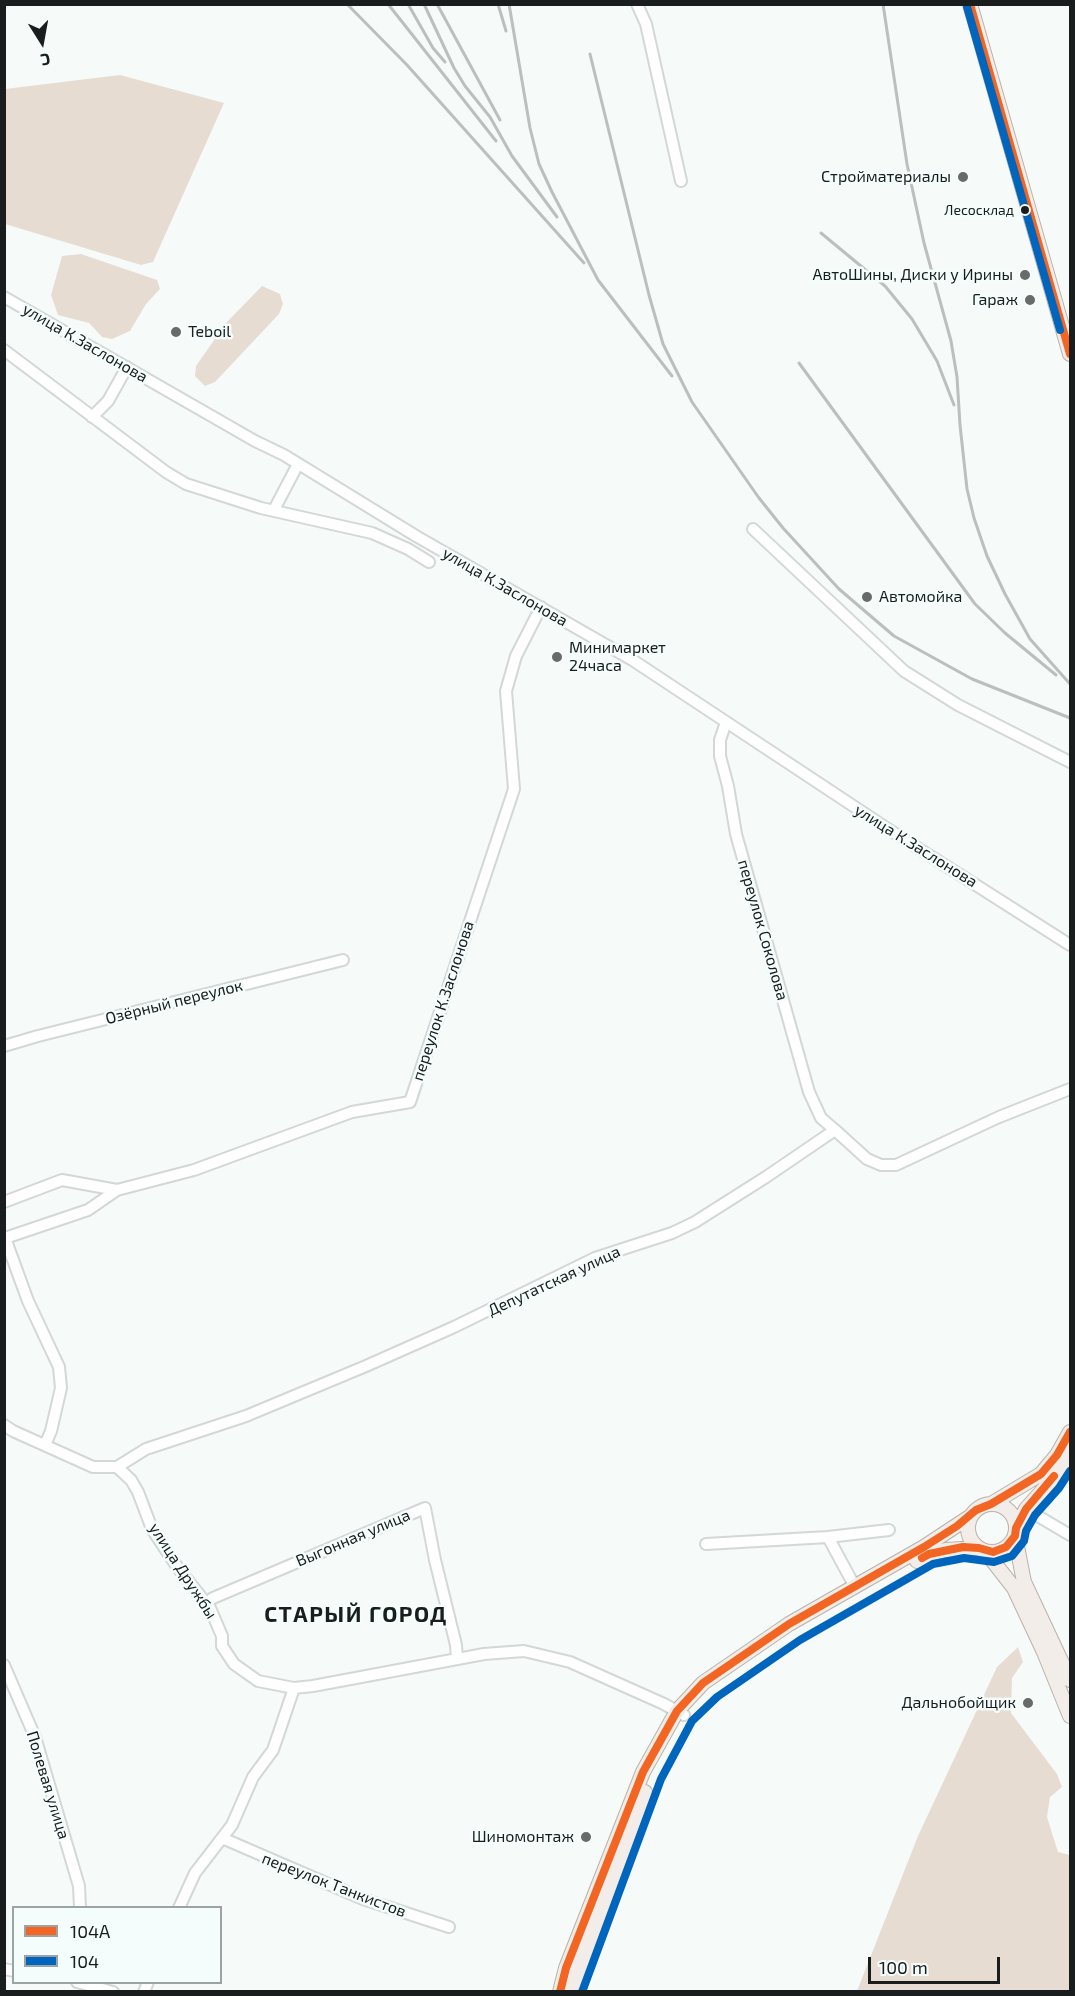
<!DOCTYPE html>
<html>
<head>
<meta charset="utf-8">
<style>
	body { margin:0 }
	#map { position:relative; width:1075px; height:1996px; overflow:hidden; background:#f6fbfa; font-family:"Exo 2",sans-serif }
	canvas { display:block }
	.frame { position:absolute; inset:0; border:6px solid #1a1d1d; pointer-events:none }
	.legend { position:absolute; left:12px; top:1906px; width:210px; height:78px; box-sizing:border-box; background:#f4fdfb; border:2px solid #9da3a2; margin:0; padding:8px 10px; list-style:none; font-size:18px; color:#1a1d1d }
	.legend li { display:flex; align-items:center; gap:12px; height:30px }
	.legend b { width:30px; border:2px solid #9da3a2 }
	.north { position:absolute; left:12px; top:12px; width:60px; height:60px; -webkit-text-stroke:4px #f4fdfb; paint-order:stroke; rotate:169deg; font-size:16px; font-weight:700; line-height:24px; text-align:center; color:#1a1d1d }
	.north::after { content:''; display:block; margin:auto; width:21px; height:27px; background:#1a1d1d; clip-path:polygon(50% 0,100% 100%,50% 72%,0 100%) }
	.scale { position:absolute; left:868px; top:1957px; width:132px; height:27px; box-sizing:border-box; border:3px solid #1a1d1d; border-top:0; padding-left:8px; font-size:18px; line-height:21px; white-space:nowrap; color:#1a1d1d; -webkit-text-stroke:4px #f4fdfb; paint-order:stroke }
</style>
</head>
<body>
<div id="map">
<canvas width="1075" height="1996"></canvas>
<div class="frame"></div>
<ul class="legend">
<li><b style="height:8px;background:#f26522"></b>104А</li>
<li><b style="height:8px;background:#0065bd"></b>104</li>
</ul>
<div class="north">С</div>
<div class="scale">100 m</div>
</div>
<script>
const ctx = document.querySelector('canvas').getContext('2d');
ctx.lineJoin = 'round';
function fillPath(path, color) { ctx.fillStyle = color; ctx.fill(path, 'evenodd'); }
const toPath = rows => new Path2D(rows.map(r => 'M' + r).join(''));
function strokePath(path, color, width, dash) { ctx.strokeStyle = color; ctx.lineWidth = width; ctx.lineCap = dash ? 'butt' : 'round'; ctx.setLineDash(dash || []); ctx.stroke(path); }
function drawText(font, color, halo, rows, align = 'center') {
  ctx.font = font + ' "Exo 2",sans-serif'; ctx.lineWidth = 5; ctx.setLineDash([]); ctx.textBaseline = 'middle'; ctx.strokeStyle = halo; ctx.fillStyle = color; for (const [text, x, y, turn = 0] of rows) {
    ctx.save(); ctx.translate(x, y); ctx.rotate((+turn || 0) * Math.PI / 180); ctx.textAlign = isNaN(turn) ? turn : align; if (halo) ctx.strokeText(text, 0, 0); ctx.fillText(text, 0, 0); ctx.restore();
  }
}
fillPath(toPath([
	[120,75,224,103,153,262,141,265,5,224,5,89],
	[81,254,157,280,160,289,146,304,130,331,112,339,102,337,89,323,58,315,51,295,62,256],
	[262,286,280,294,283,304,279,314,215,382,205,386,195,376,196,366,226,323],
	[1018,1647,1023,1662,1012,1678,1011,1713,1057,1774,1062,1787,1050,1797,1047,1817,1058,1852,1070,1855,1070,1991,857,1991,918,1836,997,1667]
]), '#e7dcd2');
const minor = toPath([
	[637,4,646,24,681,181],
	[4,297,255,441,284,455,416,536,634,661,888,829,1070,945],
	[4,350,166,472,186,484,261,508,372,533,408,549,429,562],
	[92,417,108,401,127,367],
	[276,506,298,464],
	[753,529,904,671,958,705,1070,762],
	[726,722,720,740,720,756,728,786,736,834,809,1092,821,1118,835,1130],
	[4,1046,38,1036,343,960],
	[4,1202,62,1180,117,1190,194,1170,352,1112,410,1102,514,789,506,691,516,656,541,607],
	[4,1425,13,1431,93,1467,117,1467,131,1480,138,1492,152,1529,178,1568,210,1608,222,1636,222,1646,234,1664,258,1681,294,1688,313,1686,484,1654,524,1651,570,1662,664,1704,684,1715],
	[45,1445,51,1431,61,1388,59,1367,28,1301,5,1238,88,1210,117,1190],
	[117,1467,146,1449,246,1416,366,1366,454,1327,595,1258,672,1233,695,1222,766,1177,835,1130,867,1159,881,1165,896,1165,999,1117,1070,1089],
	[1026,1509,1070,1535],
	[828,1537,855,1587],
	[706,1544,828,1537,889,1530],
	[206,1603,213,1598,425,1508,435,1560,456,1645,457,1659],
	[4,1665,35,1737,79,1886,80,1908],
	[222,1838,363,1899,449,1927],
	[179,1908,195,1873,232,1825,253,1777,273,1750,294,1688],
	[4,1969,14,1971],
	[77,1982,113,1992],
	[144,1992,148,1982]
]);
const major = toPath([
	[970,4,1070,354],
	[991,1504,1041,1474,1057,1455,1070,1432],
	'968 1528a24 24 0 1 1 48 0a24 24 0 1 1-48 0Z',
	[1016,1528,1026,1509,1051,1481,1070,1453],
	[1015,1536,1024,1582,1070,1680],
	[985,1551,1014,1588,1044,1652,1070,1716],
	[917,1561,929,1554,946,1550,979,1548],
	[560,1992,566,1968,643,1772,677,1711,703,1683,789,1624,924,1547,971,1516],
	[571,1992,645,1792]
]);
strokePath(minor, '#d3d7d6', 14);
strokePath(major, '#bab2aa', 16);
strokePath(minor, '#fefefe', 10);
strokePath(major, '#f2ede8', 14);
strokePath(toPath([
	[347,4,407,65,584,263],
	[388,4,496,141],
	[408,4,433,48,445,62],
	[424,4,454,68,465,86,490,117,512,156,557,217],
	[437,4,500,120],
	[498,4,506,31],
	[509,4,530,128,539,164,552,192,598,280,672,376],
	[883,4,907,164,924,243,951,341,957,377,960,425,967,489,974,518,987,556,1005,594,1030,639,1070,684],
	[590,54,649,295,663,344,692,402,759,498,783,528,839,589,894,636,972,679,1070,718],
	[821,233,885,286,912,319,937,361,954,405],
	[799,363,975,604,1005,633,1056,675]
]), '#bdbebe', 3);
strokePath(toPath([
	[970,4,1070,354],
	[922,1558,929,1554,963,1547,979,1548,993,1552,1006,1547,1015,1536,1016,1528,1026,1509,1054,1476],
	[560,1992,566,1968,643,1772,677,1711,703,1683,789,1624,924,1547,957,1526,976,1510,991,1504,1041,1474,1057,1455,1070,1432]
]), '#f26522', 8);
strokePath(toPath([
	[967,7,1060,330],
	[582,1992,661,1779,692,1721,717,1697,800,1640,933,1564,964,1558,994,1562,1012,1556,1024,1541,1026,1531,1035,1515,1059,1488,1070,1471]
]), '#0065bd', 8);
for (const [x, y, r, color] of [
	[963,177,6,"#676b6a"],
	[1025,210,5,"#1a1d1d"],
	[1025,275,6,"#676b6a"],
	[1030,300,6,"#676b6a"],
	[176,332,6,"#676b6a"],
	[867,597,6,"#676b6a"],
	[557,657,6,"#676b6a"],
	[1028,1703,6,"#676b6a"],
	[586,1837,6,"#676b6a"]
]) { const dot = new Path2D(); dot.arc(x, y, r, 0, 2 * Math.PI); ctx.fillStyle = color; ctx.fill(dot); strokePath(dot, '#f4fdfb', 2); }
drawText('14px', '#1a1d1d', '#f4fdfb', [
	["Лесосклад",1014,210]
], 'right');
drawText('16px', '#1a1d1d', '#f4fdfb', [
	["Стройматериалы",951,177],
	["АвтоШины, Диски у Ирины",1013,275],
	["Гараж",1018,300],
	["Teboil",188,332,"left"],
	["Автомойка",879,597,"left"],
	["Минимаркет",569,648,"left"],
	["24часа",569,666,"left"],
	["Дальнобойщик",1016,1703],
	["Шиномонтаж",574,1837]
], 'right');
drawText('16px', '#1a1d1d', '#f4fdfb', [
	["улица К.Заслонова",85,343,30],
	["улица К.Заслонова",505,587,30],
	["улица К.Заслонова",916,846,32],
	["переулок Соколова",763,930,74],
	["переулок К.Заслонова",443,1001,-72],
	["Озёрный переулок",174,1002,-14],
	["Депутатская улица",554,1281,-25],
	["Выгонная улица",353,1538,-23],
	["улица Дружбы",183,1571,57],
	["Полевая улица",48,1785,73],
	["переулок Танкистов",334,1885,21]
]);
ctx.letterSpacing = '1.5px';
drawText('bold 22px', '#1a1d1d', '#f4fdfb', [
	["СТАРЫЙ ГОРОД",356,1615]
]);
ctx.letterSpacing = '0px';
</script>
</body>
</html>
